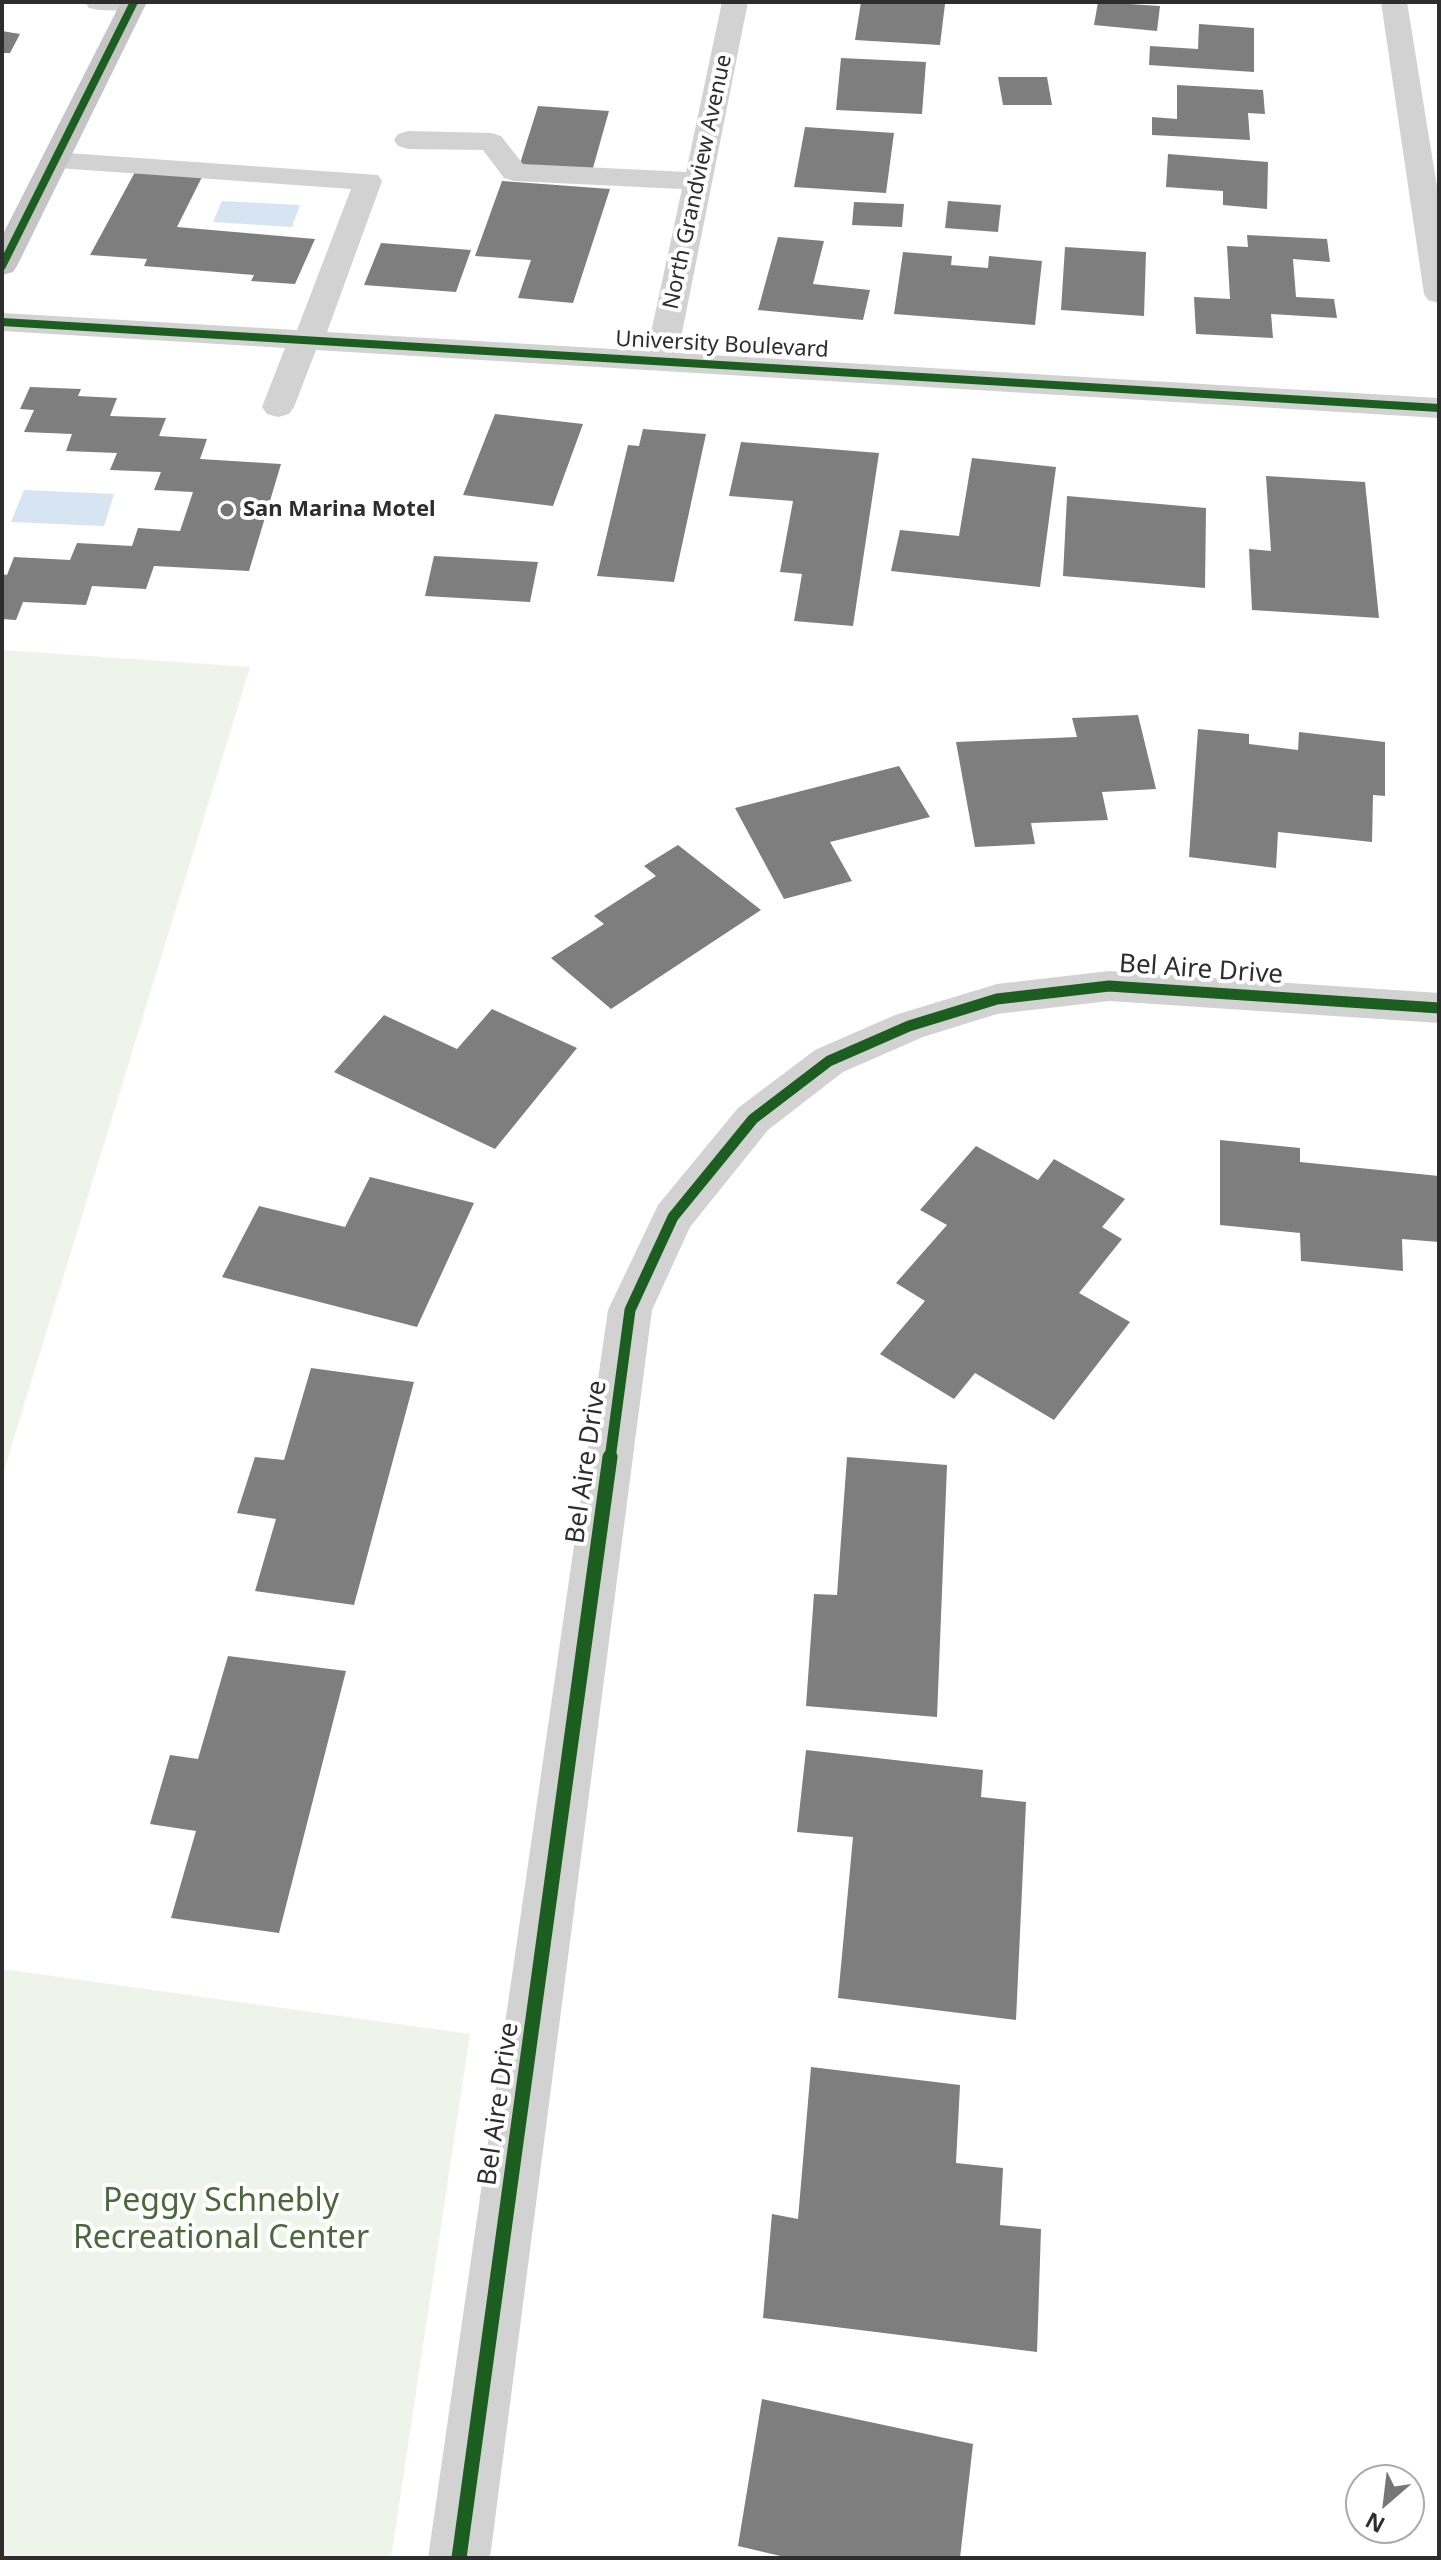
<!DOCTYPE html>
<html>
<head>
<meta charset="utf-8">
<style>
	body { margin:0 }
	#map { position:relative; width:1441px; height:2560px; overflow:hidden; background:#fff; font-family:"Noto Sans",sans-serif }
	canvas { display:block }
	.frame { position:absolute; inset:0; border:4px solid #2d2d2d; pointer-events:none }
	.north { position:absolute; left:1345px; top:2464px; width:80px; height:80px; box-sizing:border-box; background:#fff; border:2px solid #ababab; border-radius:50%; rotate:208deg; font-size:22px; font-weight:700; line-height:32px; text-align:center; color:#2d2d2d }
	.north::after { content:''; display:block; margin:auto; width:28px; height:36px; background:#767676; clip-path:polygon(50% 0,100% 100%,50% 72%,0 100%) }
</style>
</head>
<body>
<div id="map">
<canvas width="1441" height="2560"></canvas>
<div class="frame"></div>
<div class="north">N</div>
</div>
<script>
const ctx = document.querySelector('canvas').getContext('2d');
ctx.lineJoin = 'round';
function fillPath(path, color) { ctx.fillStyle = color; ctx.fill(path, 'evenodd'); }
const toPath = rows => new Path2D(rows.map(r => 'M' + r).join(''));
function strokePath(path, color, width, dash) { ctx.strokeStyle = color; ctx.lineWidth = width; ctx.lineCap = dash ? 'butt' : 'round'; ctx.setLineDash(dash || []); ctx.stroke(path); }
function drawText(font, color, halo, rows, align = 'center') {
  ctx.font = font + ' "Noto Sans",sans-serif'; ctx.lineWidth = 8; ctx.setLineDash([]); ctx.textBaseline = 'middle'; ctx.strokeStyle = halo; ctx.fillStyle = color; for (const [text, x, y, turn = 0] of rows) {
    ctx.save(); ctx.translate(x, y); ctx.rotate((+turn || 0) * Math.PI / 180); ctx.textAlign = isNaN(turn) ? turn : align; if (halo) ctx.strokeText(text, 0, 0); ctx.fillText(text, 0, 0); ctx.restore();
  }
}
fillPath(toPath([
	[2,650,250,667,2,1477],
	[2,1969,470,2034,391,2558,2,2558]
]), '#eff4eb');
fillPath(toPath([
	[222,201,300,205,292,227,213,222],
	[24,490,114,494,104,526,11,522]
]), '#d7e4f1');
fillPath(toPath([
	[861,2,945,4,940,45,855,40],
	[1098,2,1160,6,1157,31,1094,25],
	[1199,24,1254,28,1254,72,1149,65,1150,46,1198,49],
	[2,31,20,34,10,53,2,53],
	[841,58,926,62,922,114,836,110],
	[998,77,1047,77,1052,105,1003,105],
	[1177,85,1263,90,1265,114,1248,113,1250,140,1152,135,1152,117,1177,119],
	[538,106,609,111,591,175,518,170],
	[805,127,894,133,886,193,794,187],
	[1168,154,1268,162,1267,209,1223,205,1223,191,1166,187],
	[135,172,202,177,177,227,315,239,295,284,251,281,254,275,144,266,147,259,90,255],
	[502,181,610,189,573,303,518,298,531,260,475,256],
	[948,201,1001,205,998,232,945,228],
	[854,202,904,204,902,227,852,225],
	[1247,235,1327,239,1330,262,1293,259,1296,297,1334,299,1337,318,1271,314,1273,338,1196,334,1194,297,1230,299,1227,246,1248,247],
	[778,237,824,241,813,284,870,290,863,320,758,310],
	[381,243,471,250,456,292,364,285],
	[1065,247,1146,252,1144,316,1061,310],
	[903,252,952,256,951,265,988,268,989,256,1042,261,1035,325,894,314],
	[30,387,81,389,78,396,117,398,110,416,166,418,159,436,207,439,200,459,281,464,249,571,154,566,146,589,92,586,86,605,23,602,16,620,2,619,2,574,7,575,14,557,70,560,77,543,132,546,138,528,180,531,193,492,154,490,161,472,110,470,117,453,66,451,72,434,24,432,34,410,20,409],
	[495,414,583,424,553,506,463,495],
	[643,429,706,434,674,582,597,576,628,445,639,446],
	[741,442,879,453,853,626,794,621,802,574,780,572,793,501,729,496],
	[972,458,1056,467,1040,587,891,571,900,530,959,536],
	[1266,476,1365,482,1379,618,1252,610,1249,549,1271,551],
	[1067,496,1206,508,1205,588,1063,576],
	[434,556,538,562,530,602,425,596],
	[1138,715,1156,789,1102,792,1108,820,1031,823,1035,844,975,847,956,742,1077,737,1072,718],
	[1198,729,1249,734,1249,744,1298,750,1299,732,1385,742,1385,796,1373,795,1372,842,1278,832,1276,868,1189,857],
	[899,766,930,817,830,842,852,881,784,899,735,808],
	[678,845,761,910,611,1009,551,958,604,924,594,916,656,876,644,866],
	[492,1009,577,1048,495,1149,334,1072,384,1015,457,1049],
	[1220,1140,1300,1148,1300,1162,1439,1176,1439,1242,1402,1239,1403,1271,1301,1261,1300,1233,1220,1225],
	[976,1146,1038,1180,1054,1159,1125,1199,1102,1227,1122,1239,1079,1293,1130,1322,1054,1420,975,1373,954,1399,880,1354,925,1301,896,1283,947,1225,920,1210],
	[370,1177,474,1203,417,1327,222,1277,259,1206,345,1227],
	[311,1368,414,1382,354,1605,255,1591,276,1519,237,1513,255,1457,284,1460],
	[847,1457,947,1465,937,1717,806,1706,814,1594,837,1595],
	[228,1656,346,1671,279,1933,171,1918,196,1831,150,1824,170,1755,198,1759],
	[806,1750,983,1770,981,1797,1026,1802,1016,2020,838,1998,853,1837,797,1832],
	[811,2067,960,2085,956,2163,1003,2168,1000,2225,1041,2229,1037,2352,763,2318,772,2214,798,2219],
	[762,2399,973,2444,960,2558,789,2558,738,2546]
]), '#7e7e7e');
fillPath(toPath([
	[85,2,147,2,147,3,143,9,134,11,98,10,89,8,85,2],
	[722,2,748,2,678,353,1439,398,1439,418,316,350,294,407,289,414,278,417,267,414,262,407,285,348,2,331,2,313,297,330,351,189,44,167,40,161,44,155,54,152,378,175,382,181,327,332,647,351,682,189,514,181,504,178,483,150,408,149,398,146,394,140,398,134,408,131,491,133,501,136,523,164,686,172,722,2],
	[1381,2,1407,2,1439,199,1439,303,1428,300,1424,294,1381,2],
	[1109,971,1439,993,1439,1023,1109,1001,997,1014,923,1037,843,1072,768,1130,690,1227,652,1310,490,2558,428,2558,608,1310,658,1205,738,1108,815,1050,895,1015,997,984,1109,971]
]), '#d2d2d2');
fillPath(toPath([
	[121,2,147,2,17,266,13,272,2,275,2,236,121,2]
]), '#c5c5c5');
strokePath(toPath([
	[2,266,134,2],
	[2,322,1439,408]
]), '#1b5e20', 8);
strokePath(toPath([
	[610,1459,630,1310,673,1217,753,1119,829,1061,909,1026,997,999,1109,986,1439,1008]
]), '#1b5e20', 11);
strokePath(toPath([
	[459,2558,610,1457]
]), '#1b5e20', 15);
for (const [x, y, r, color] of [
	[227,510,8,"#767676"]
]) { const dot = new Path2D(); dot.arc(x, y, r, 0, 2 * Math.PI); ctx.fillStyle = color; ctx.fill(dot); strokePath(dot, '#fff', 3); }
drawText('22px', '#2d2d2d', '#fff', [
	["North Grandview Avenue",698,182,-78],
	["University Boulevard",722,345,3]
]);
drawText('bold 22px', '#2d2d2d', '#fff', [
	["San Marina Motel",243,510]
], 'left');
drawText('26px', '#2d2d2d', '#fff', [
	["Bel Aire Drive",1201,970,4],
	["Bel Aire Drive",587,1462,-82],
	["Bel Aire Drive",499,2104,-82]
]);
drawText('32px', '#4c683b', '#fff', [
	["Peggy Schnebly",221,2202],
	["Recreational Center",221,2239]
]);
</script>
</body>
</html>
